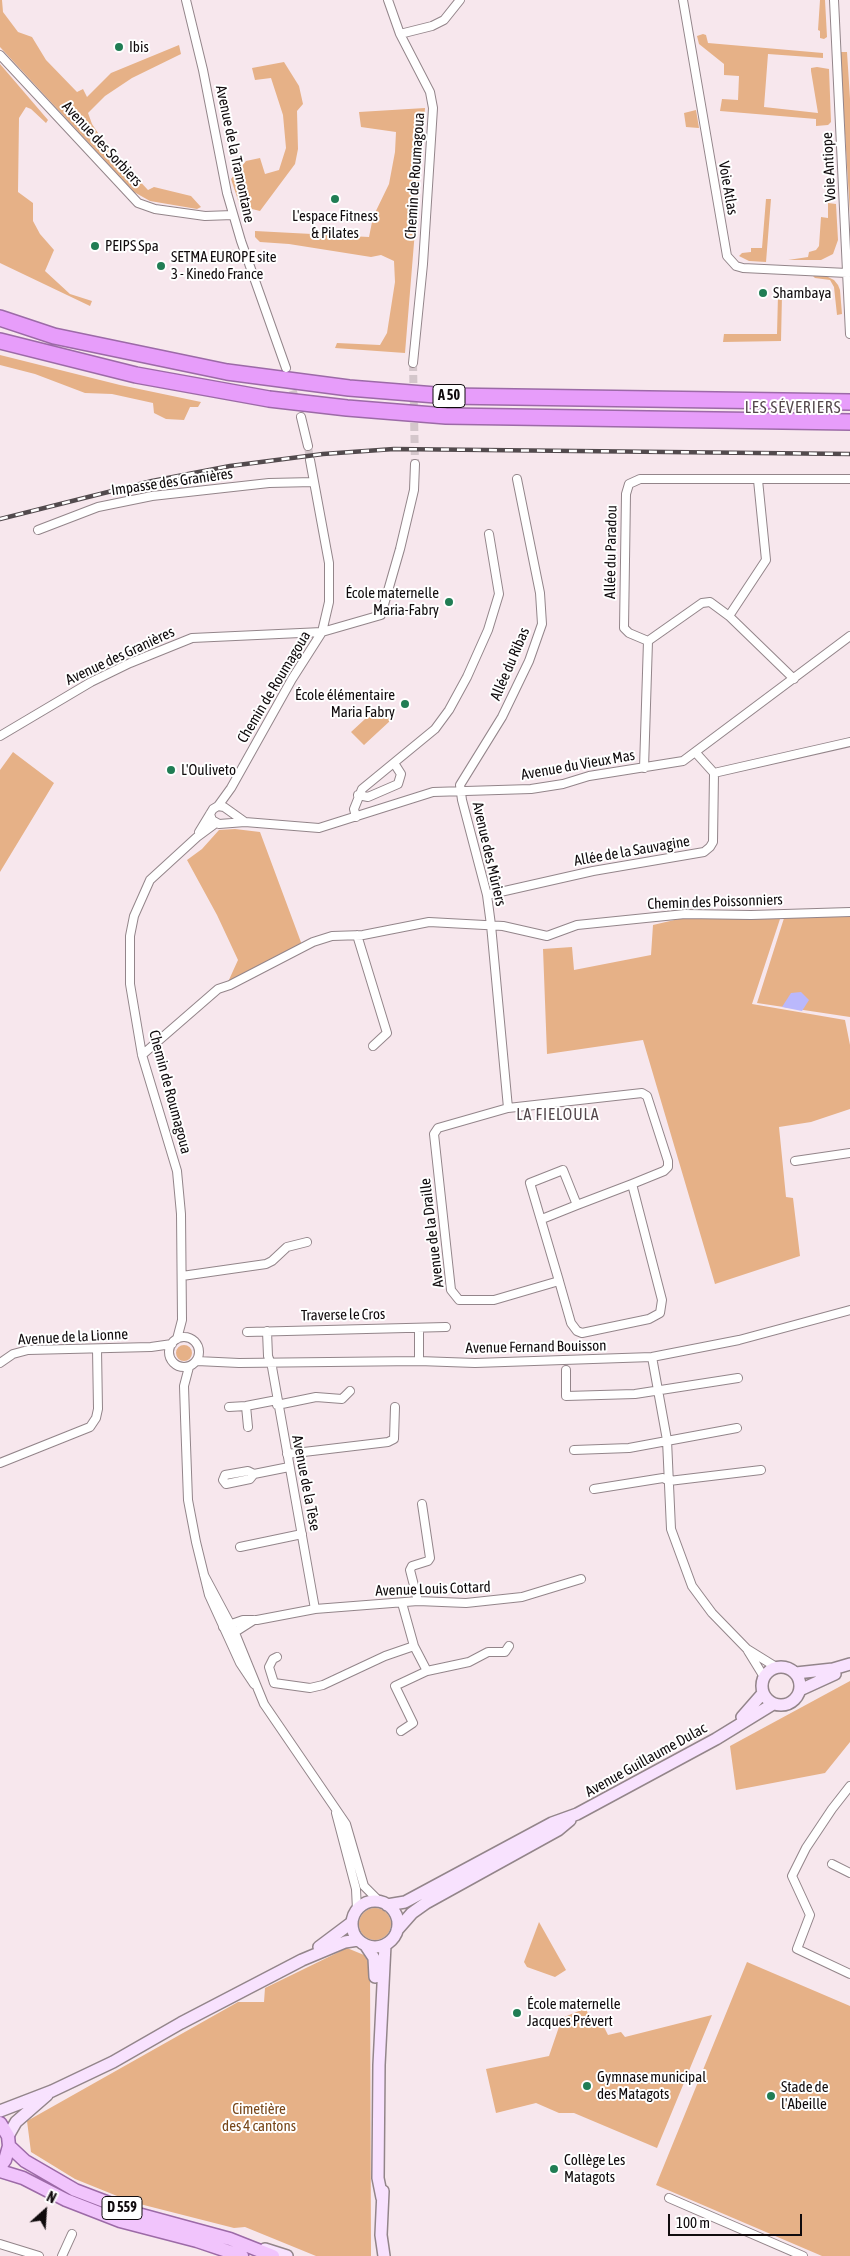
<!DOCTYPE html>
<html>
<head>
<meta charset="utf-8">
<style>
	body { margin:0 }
	#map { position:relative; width:850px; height:2256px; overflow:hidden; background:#f7e7ed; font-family:"Asap Condensed",sans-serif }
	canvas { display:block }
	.north { position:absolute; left:20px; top:2186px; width:50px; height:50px; -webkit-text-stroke:4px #fff; paint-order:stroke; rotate:26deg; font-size:14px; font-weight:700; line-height:20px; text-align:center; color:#100b0d }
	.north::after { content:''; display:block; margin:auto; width:18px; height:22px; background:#100b0d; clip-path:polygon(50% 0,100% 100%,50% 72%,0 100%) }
	.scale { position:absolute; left:668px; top:2214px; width:134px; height:22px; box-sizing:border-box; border:2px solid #100b0d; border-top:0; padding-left:6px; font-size:15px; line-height:18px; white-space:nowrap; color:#100b0d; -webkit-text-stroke:4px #fff; paint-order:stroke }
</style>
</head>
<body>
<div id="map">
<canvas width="850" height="2256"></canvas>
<div class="north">N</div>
<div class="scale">100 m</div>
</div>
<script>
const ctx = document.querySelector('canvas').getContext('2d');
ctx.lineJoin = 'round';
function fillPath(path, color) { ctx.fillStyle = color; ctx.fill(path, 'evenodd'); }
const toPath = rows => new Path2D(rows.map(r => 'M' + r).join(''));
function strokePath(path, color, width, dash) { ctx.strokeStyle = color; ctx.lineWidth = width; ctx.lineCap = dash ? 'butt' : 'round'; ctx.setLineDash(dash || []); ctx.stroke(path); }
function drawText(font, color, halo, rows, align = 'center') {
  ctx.font = font + ' "Asap Condensed",sans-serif'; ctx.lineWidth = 4; ctx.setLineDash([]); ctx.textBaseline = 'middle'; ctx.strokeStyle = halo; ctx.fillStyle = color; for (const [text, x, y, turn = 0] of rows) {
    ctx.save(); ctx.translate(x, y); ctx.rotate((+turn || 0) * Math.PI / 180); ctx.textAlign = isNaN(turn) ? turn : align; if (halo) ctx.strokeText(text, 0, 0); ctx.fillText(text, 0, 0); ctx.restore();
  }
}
fillPath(toPath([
	[0,0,2,0,3,12,18,32,32,37,46,60,77,92,83,89,87,97,111,73,179,45,181,54,132,78,105,96,88,113,92,124,114,157,118,158,148,190,154,187,191,196,201,207,197,209,150,201,134,192,0,47],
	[820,0,825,0,827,37,824,39,820,38,820,31,818,30],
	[703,34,706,35,708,43,823,53,823,58,768,54,764,107,818,113,811,71,811,68,817,67,829,69,831,122,828,125,816,126,816,119,720,111,722,99,738,100,739,76,724,75,724,64,699,44,697,36],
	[840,52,847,52,850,99,850,214],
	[284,62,299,86,303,104,297,111,298,149,295,164,260,211,240,206,231,179,246,161,260,158,265,174,279,170,286,148,283,115,271,78,255,80,252,68],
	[0,64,48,120,46,123,31,109,26,107,19,118,18,192,33,203,33,221,40,234,54,250,45,271,70,294,92,301,90,306,0,263],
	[425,108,405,353,335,348,337,343,380,345,387,333,395,282,394,261,381,255,371,257,289,244,260,242,255,237,255,231,369,237,373,217,389,184,395,152,396,132,361,127,359,112],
	[696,110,699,128,686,127,684,113],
	[766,199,771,199,766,262,749,261,739,256,742,253,751,252,751,248,762,248],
	[828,203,836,204,838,240,833,254,821,260,788,260,808,257,809,252,816,250,819,246,821,217,828,218],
	[822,274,834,280,838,285,840,290,842,314,837,315,834,287,830,280,815,278,812,275],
	[778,295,782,295,781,341,723,342,724,334,777,334],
	[0,355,120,385,201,402,198,407,190,407,184,420,166,419,154,413,153,403,112,394,85,393,35,374,0,365],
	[378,707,391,720,364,745,351,732],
	[13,752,54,783,0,872,0,770],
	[235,829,260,832,302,945,228,982,238,960,217,915,187,860,202,849,219,830],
	[850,914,850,1017,757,1003,785,915],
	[683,918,780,919,752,1004,845,1020,850,1045,850,1109,811,1122,779,1127,786,1197,793,1198,800,1256,715,1284,643,1040,547,1054,543,949,572,947,574,970,651,955,653,925],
	'176 1353a8 8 0 1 1 16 0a8 8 0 1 1-16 0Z',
	[850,1681,850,1742,825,1773,736,1790,730,1746],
	'359 1924a16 16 0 1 1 32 0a16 16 0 1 1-32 0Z',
	[539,1922,566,1970,555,1977,527,1967,524,1962],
	[347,1948,364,1955,370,1965,371,2256,316,2256,245,2227,234,2228,132,2202,75,2179,31,2152,27,2121,238,2002,264,2002,265,1988],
	[747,1962,850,2006,850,2256,822,2256,656,2185],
	[586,2008,589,2017,599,2017,608,2035,621,2032,625,2037,712,2015,657,2148,574,2113,559,2113,536,2103,496,2113,486,2069,549,2056,562,2018]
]), '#e6b187');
fillPath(toPath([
	[801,992,809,1000,802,1011,782,1007,791,993]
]), '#bab8fc');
strokePath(toPath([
	[413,363,415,464],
	[289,379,301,417],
	[308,446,310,460]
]), '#d4c6cb', 8, [8, 4]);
const street = toPath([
	[186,0,203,70,227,193,241,241,286,368],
	[388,0,400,34,430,92,433,108,423,264,413,363],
	[683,0,727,256,736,266,743,268,847,273],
	[834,0,850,334],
	[400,34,432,26,444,20,460,0],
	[0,55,138,203,155,209,205,216,233,215],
	[301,417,308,446],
	[38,530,98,507,152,496,269,483,314,482],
	[729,616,766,560,758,480],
	[648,641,702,603,710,602,729,616,794,679],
	[0,736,91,682,130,663,192,638,322,632,381,615,400,549,414,490,415,464],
	[644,768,648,641,629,633,624,628,626,494,629,484,640,479,850,479],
	[714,773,850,742],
	[358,795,368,797,398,784,401,774,394,763],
	[218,806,224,807,245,822],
	[210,814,212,820,219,824,245,822,319,828,433,792,531,789,563,784,589,776,683,761,850,636],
	[356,817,354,809,362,789,435,729,449,710,467,677,488,630,499,594,489,534],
	[199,832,213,809,218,806,231,788,292,679,322,632,329,602,329,563,310,460],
	[487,895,593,871,704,852,710,847,713,842,714,773,696,753],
	[357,935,387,1033,373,1046],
	[142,1055,218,989,230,985,313,942,332,936,363,935,429,922,503,926,547,936,577,925,685,914,751,915,850,912],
	[508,1108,491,925,487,895,462,800,460,785,502,717,529,661,542,624,540,593,517,479],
	[795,1161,850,1153],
	[542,1219,577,1205,632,1184,664,1171,668,1167,668,1161,647,1096,642,1093,508,1108,438,1128,434,1134,451,1290,459,1300,494,1300,559,1281,530,1183,563,1170,577,1205],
	[182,1276,266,1264,272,1261,287,1247,307,1242],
	[559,1281,571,1323,577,1331,582,1333,649,1319,660,1313,662,1300,632,1184],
	[267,1331,268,1356,272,1367,315,1609],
	[247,1332,446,1327],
	'169 1352a15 15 0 1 1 30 0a15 15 0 1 1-30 0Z',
	[177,1339,182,1320,181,1214,177,1171,142,1055,130,984,130,936,134,916,150,880,197,837,216,823],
	[652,1357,667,1440,671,1529,692,1586,712,1613,747,1649,776,1667],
	[197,1361,239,1363,419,1361,475,1363,652,1357,739,1340,850,1310],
	[419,1361,419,1328],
	[0,1363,13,1354,28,1350,151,1347,172,1344],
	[189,1367,184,1386,185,1417,188,1500,196,1542,209,1595,240,1663,254,1684],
	[566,1370,566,1396,635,1394,738,1378],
	[277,1405,316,1397,342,1399,350,1391],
	[246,1406,248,1427],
	[229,1407,246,1406,277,1400],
	[574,1450,629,1448,737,1428],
	[287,1454,388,1442,394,1439,395,1407],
	[0,1463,90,1427,96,1418,98,1409,97,1349],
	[254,1474,250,1479,226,1484,223,1480,225,1475,248,1471,254,1474,289,1467],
	[594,1489,663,1478,669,1481,761,1470],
	[240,1547,302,1534],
	[204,1575,235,1633,264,1704,346,1824,364,1886,379,1901],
	[418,1601,410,1570,412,1566,428,1561,430,1558,422,1504],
	[402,1603,414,1646,427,1671,469,1662,488,1652,505,1652,509,1646],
	[223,1627,243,1620,257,1620,315,1609,418,1601,466,1603,522,1597,581,1579],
	[232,1634,254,1620],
	[748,1651,764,1677],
	[277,1657,273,1659,269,1667,274,1683,310,1688,323,1685,385,1656,414,1646],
	[401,1731,413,1723,395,1686,427,1671],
	[850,1786,832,1809,806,1848,792,1876,810,1915,797,1949,850,1974],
	[336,1813,356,1889,357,1910],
	[832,1864,850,1873],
	[669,2198,803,2256],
	[0,2244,39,2256],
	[62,2256,72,2234]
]);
const secondary = toPath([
	'762 1686a19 19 0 1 1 38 0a19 19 0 1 1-38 0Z',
	[796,1673,833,1669,850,1664],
	[800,1690,835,1674],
	[742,1717,763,1693],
	'352 1924a23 23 0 1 1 46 0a23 23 0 1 1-46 0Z',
	[387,1905,405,1902,552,1823,577,1814,716,1739,773,1704],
	[397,1930,412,1913,426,1903,558,1830,570,1820],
	[366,1946,374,1958,375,1977],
	[319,1947,351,1923],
	[0,2111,52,2091,113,2062,181,2023,302,1960,345,1942,358,1940],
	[8,2136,16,2122,47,2095],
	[383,2191,381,2235,384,2256],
	[382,2198,378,2178,379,2065,385,1945],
	[265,2249,287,2256]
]);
const primary = toPath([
	[0,2123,8,2136,9,2146,5,2160,0,2167],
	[9,2146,25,2161,75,2190,138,2214,230,2239,273,2256],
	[0,2171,23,2178,66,2200,120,2221,197,2241,242,2256]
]);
const highway = toPath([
	[0,318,54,336,227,372,349,388,448,396,850,402],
	[0,341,136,375,269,399,347,408,446,416,850,422]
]);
strokePath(street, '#93858a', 10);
strokePath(secondary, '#93858a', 14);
strokePath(primary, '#9c6aa7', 15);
strokePath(highway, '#9c6aa7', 18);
strokePath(street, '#fff', 8);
strokePath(secondary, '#f8e2fe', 11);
strokePath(primary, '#f1c4fc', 12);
strokePath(highway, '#e79dfa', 15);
const rail = toPath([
	[0,519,152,481,230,466,323,454,394,449,850,454]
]);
strokePath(rail, '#524a4d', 4.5);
strokePath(rail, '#fff', 2.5, [8]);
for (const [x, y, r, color] of [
	[119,47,5,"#207d54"],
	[335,199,5,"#207d54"],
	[95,246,5,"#207d54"],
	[161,266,5,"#207d54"],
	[763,293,5,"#207d54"],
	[449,602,5,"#207d54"],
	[405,704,5,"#207d54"],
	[171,770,5,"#207d54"],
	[517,2013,5,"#207d54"],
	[587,2086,5,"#207d54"],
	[771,2096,5,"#207d54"],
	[554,2169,5,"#207d54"]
]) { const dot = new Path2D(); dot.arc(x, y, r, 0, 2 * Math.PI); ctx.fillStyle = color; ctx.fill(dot); strokePath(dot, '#fff', 2); }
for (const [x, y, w] of [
	[449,396,32],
	[122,2208,40]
]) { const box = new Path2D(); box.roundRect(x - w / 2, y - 11.5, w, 23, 4); ctx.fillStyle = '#fff'; ctx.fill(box); strokePath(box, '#100b0d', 1); }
drawText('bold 14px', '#100b0d', null, [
	["A 50",449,396],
	["D 559",122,2208]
]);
drawText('15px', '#100b0d', '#fff', [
	["Ibis",129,47],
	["L'espace Fitness",335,216,"center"],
	["& Pilates",335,233,"center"],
	["PEIPS Spa",105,246],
	["SETMA EUROPE site",171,257],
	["3 - Kinedo France",171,274],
	["Shambaya",773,293],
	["École maternelle",439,593,"right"],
	["Maria-Fabry",439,610,"right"],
	["École élémentaire",395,695,"right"],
	["Maria Fabry",395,712,"right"],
	["L'Ouliveto",181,770],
	["École maternelle",527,2004],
	["Jacques Prévert",527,2021],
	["Gymnase municipal",597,2077],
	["des Matagots",597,2094],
	["Stade de",781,2087],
	["l'Abeille",781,2104],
	["Collège Les",564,2160],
	["Matagots",564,2177]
], 'left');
drawText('15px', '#100b0d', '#fff', [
	["Avenue des Sorbiers",102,144,47],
	["Avenue de la Tramontane",235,154,78],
	["Voie Antiope",829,167,-93],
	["Chemin de Roumagoua",415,176,-86],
	["Voie Atlas",728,188,80],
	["Impasse des Granières",172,482,-8],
	["Allée du Paradou",611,552,-89],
	["Avenue des Granières",120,656,-25],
	["Allée du Ribas",510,664,-67],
	["Chemin de Roumagoua",274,687,-59],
	["Avenue du Vieux Mas",578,765,-10],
	["Allée de la Sauvagine",632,851,-10],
	["Avenue des Mûriers",489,854,77],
	["Chemin des Poissonniers",715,902,-2],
	["Chemin de Roumagoua",170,1092,75],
	["Avenue de la Draille",432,1233,-97],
	["Traverse le Cros",343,1315,-1],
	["Avenue de la Lionne",73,1337,-3],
	["Avenue Fernand Bouisson",536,1347,-1],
	["Avenue de la Tèse",306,1483,79],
	["Avenue Louis Cottard",433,1589,-2],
	["Avenue Guillaume Dulac",646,1760,-29]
]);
drawText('15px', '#774619', '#fff', [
	["Cimetière",259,2109],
	["des 4 cantons",259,2126]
]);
ctx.letterSpacing = '1px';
drawText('16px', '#54474c', '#fff', [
	["LES SÉVERIERS",793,408],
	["LA FIELOULA",558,1115]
]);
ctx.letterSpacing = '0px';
</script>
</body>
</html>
